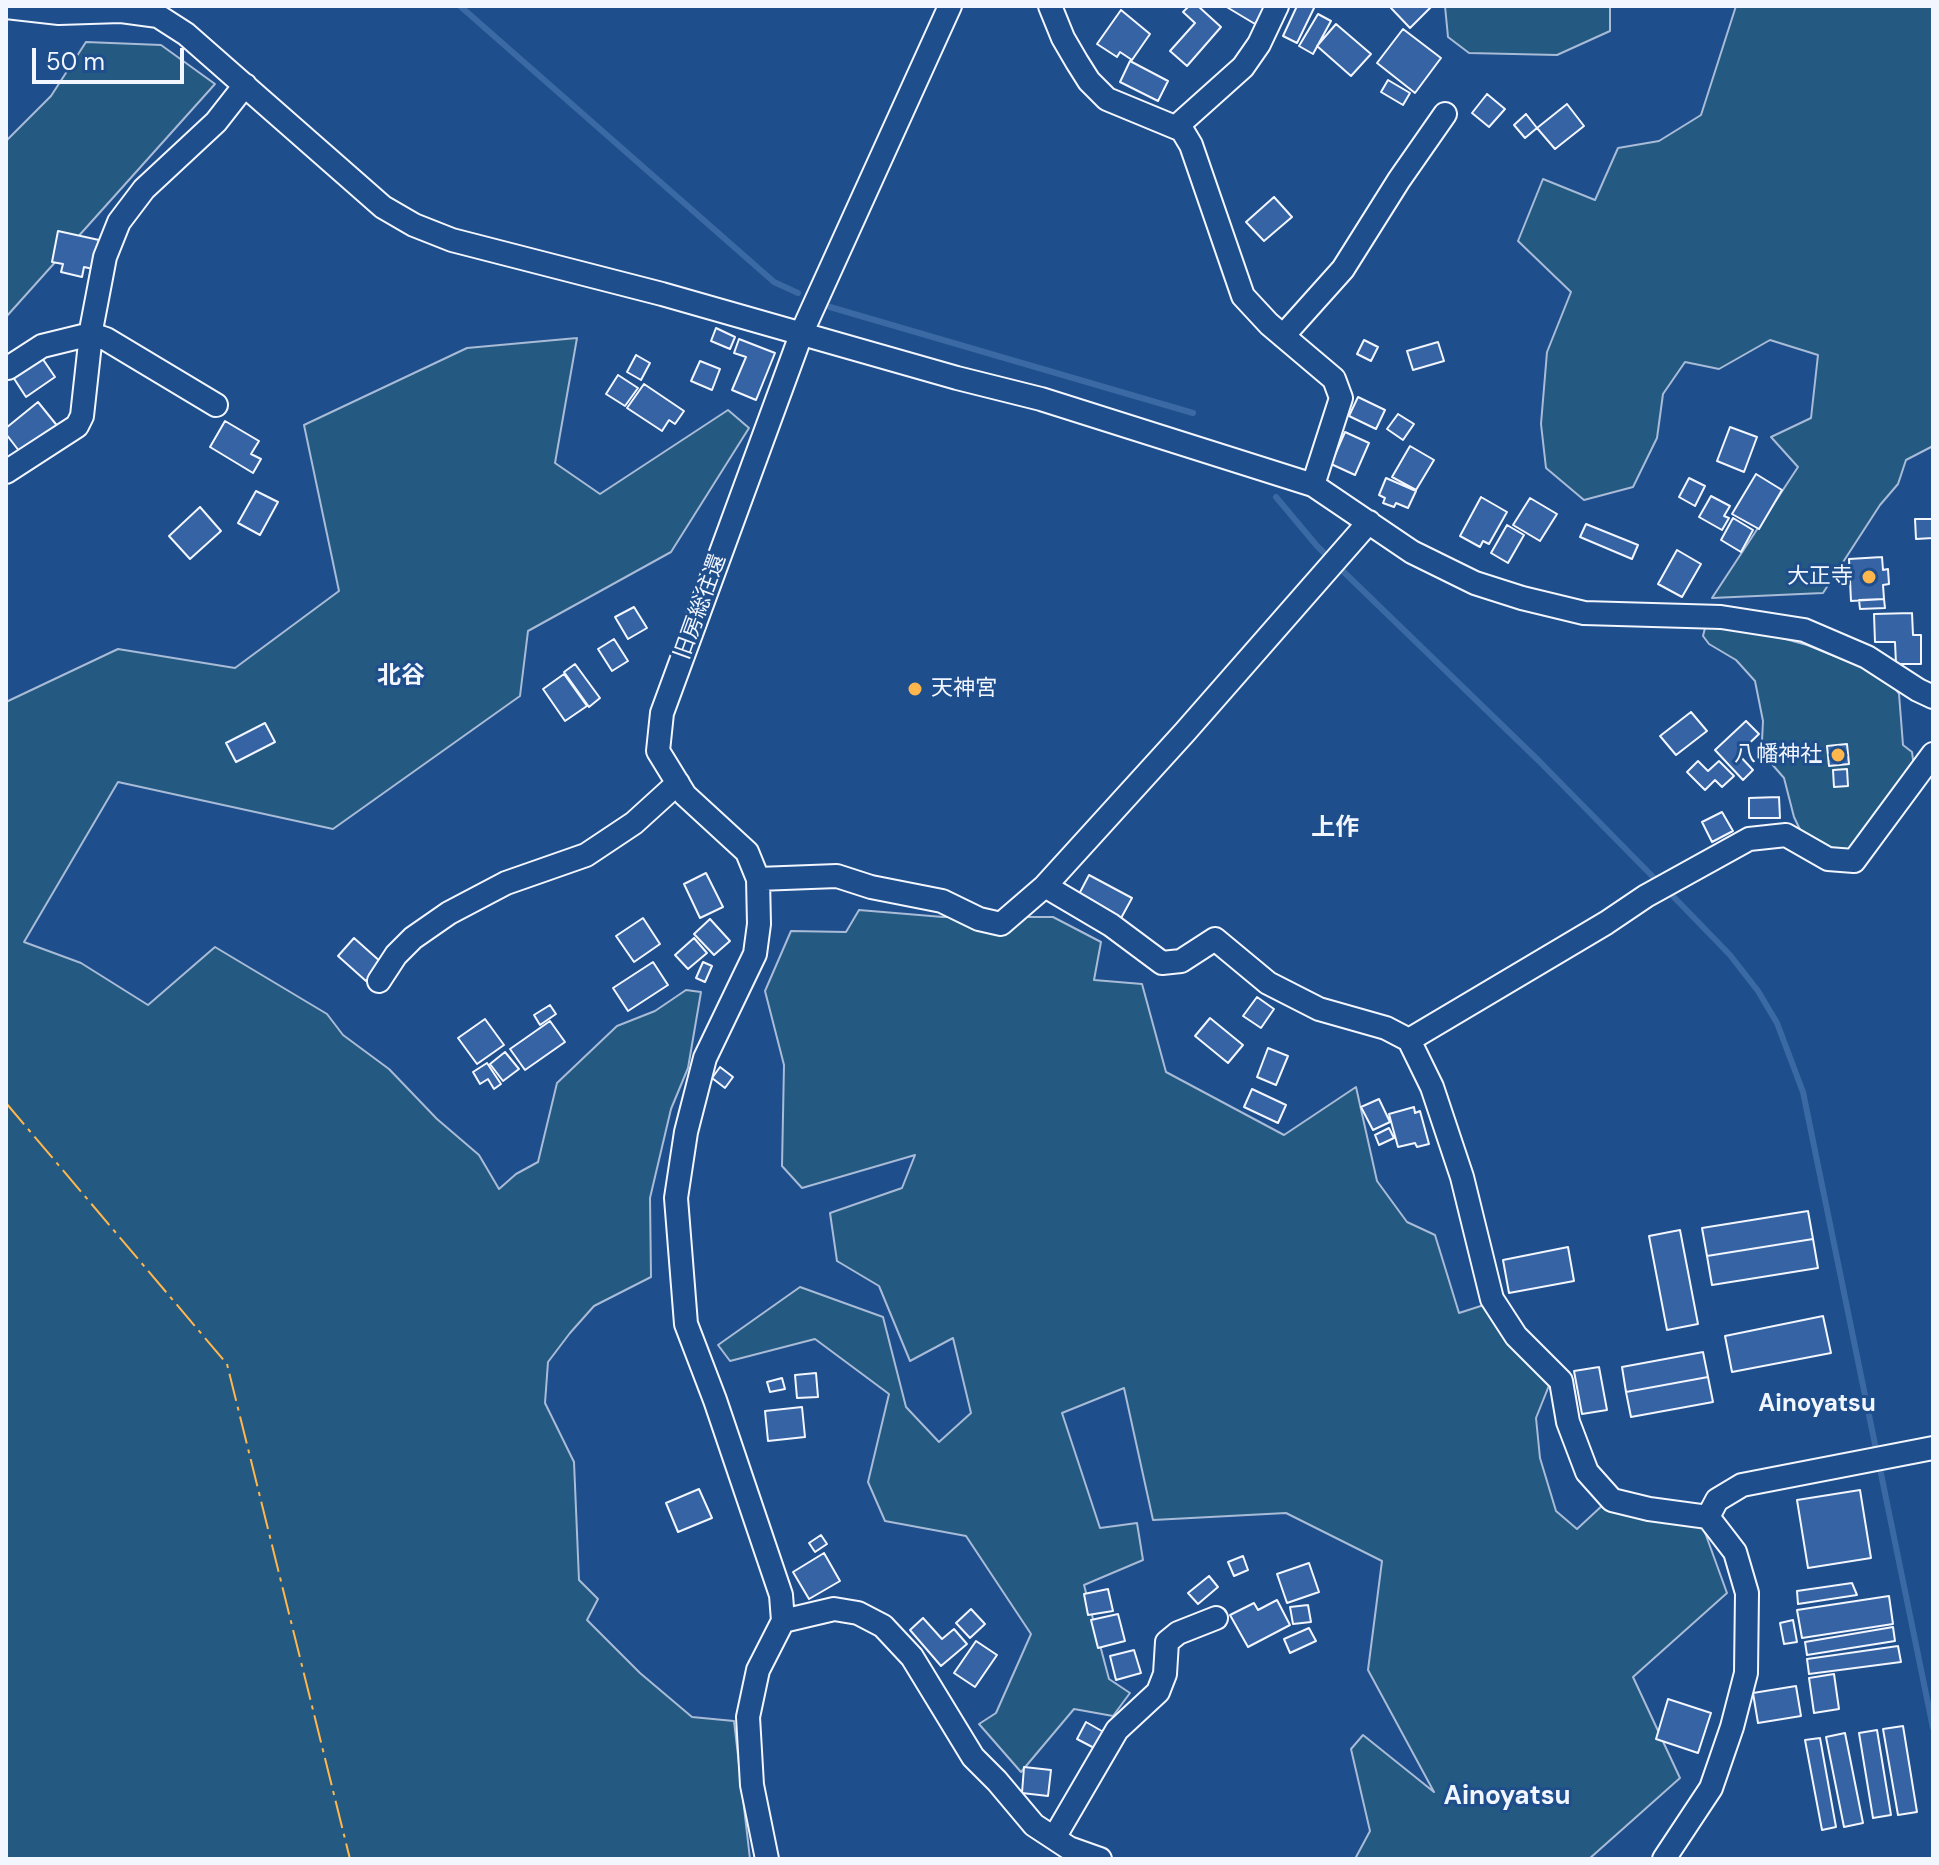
<!DOCTYPE html>
<html>
<head>
<meta charset="utf-8">
<style>
	body { margin:0 }
	#map { position:relative; width:1939px; height:1865px; overflow:hidden; background:#1f4e8c; font-family:"DM Sans",sans-serif }
	canvas { display:block }
	.frame { position:absolute; inset:0; border:8px solid #f2f6ff; pointer-events:none }
	.scale { position:absolute; left:32px; top:48px; width:152px; height:36px; box-sizing:border-box; border:4px solid #f2f6ff; border-top:0; padding-left:10px; font-size:24px; line-height:28px; white-space:nowrap; color:#f2f6ff; -webkit-text-stroke:6px #1f4e8c; paint-order:stroke }
</style>
</head>
<body>
<div id="map">
<canvas width="1939" height="1865"></canvas>
<div class="frame"></div>
<div class="scale">50 m</div>
</div>
<script>
const ctx = document.querySelector('canvas').getContext('2d');
ctx.lineJoin = 'round';
function fillPath(path, color) { ctx.fillStyle = color; ctx.fill(path, 'evenodd'); }
const toPath = rows => new Path2D(rows.map(r => 'M' + r).join(''));
function strokePath(path, color, width, dash) { ctx.strokeStyle = color; ctx.lineWidth = width; ctx.lineCap = dash ? 'butt' : 'round'; ctx.setLineDash(dash || []); ctx.stroke(path); }
function drawText(font, color, halo, rows, align = 'center') {
  ctx.font = font + ' "DM Sans","Noto Sans JP",sans-serif'; ctx.lineWidth = 6; ctx.setLineDash([]); ctx.textBaseline = 'middle'; ctx.strokeStyle = halo; ctx.fillStyle = color; for (const [text, x, y, turn = 0] of rows) {
    ctx.save(); ctx.translate(x, y); ctx.rotate((+turn || 0) * Math.PI / 180); ctx.textAlign = isNaN(turn) ? turn : align; if (halo) ctx.strokeText(text, 0, 0); ctx.fillText(text, 0, 0); ctx.restore();
  }
}
const green = toPath([
	[1445,6,1610,6,1610,31,1557,55,1469,53,1448,37,1445,6],
	[1736,6,1933,6,1933,446,1906,460,1898,484,1880,505,1823,593,1712,598,1798,467,1771,437,1811,418,1818,355,1770,340,1719,369,1685,362,1663,394,1657,438,1633,487,1584,500,1546,468,1541,424,1547,352,1571,292,1518,241,1543,179,1595,200,1618,148,1659,141,1701,115,1736,6],
	[86,42,161,45,215,84,6,317,6,141,51,96,86,42],
	[577,338,555,463,600,494,728,410,749,428,671,552,528,631,520,696,333,829,118,782,24,942,81,963,148,1005,215,947,327,1014,343,1035,389,1069,437,1119,479,1155,499,1189,516,1174,538,1162,557,1083,617,1026,655,1011,686,990,701,992,688,1068,671,1109,650,1198,651,1277,594,1306,570,1333,548,1362,545,1403,574,1462,579,1580,598,1599,587,1620,640,1673,692,1717,734,1721,750,1859,6,1859,6,702,118,649,235,668,339,591,304,425,467,348,577,338],
	[1736,625,1807,645,1867,669,1894,686,1899,694,1903,745,1912,752,1915,774,1854,848,1834,853,1806,842,1794,817,1784,778,1771,763,1762,741,1763,721,1755,681,1736,660,1709,644,1703,636,1705,628,1736,625],
	[859,910,943,917,1053,917,1101,942,1094,980,1142,984,1166,1072,1284,1135,1356,1087,1377,1181,1407,1222,1435,1235,1459,1313,1487,1304,1552,1378,1536,1418,1540,1458,1556,1511,1577,1529,1605,1503,1703,1527,1727,1593,1633,1677,1680,1778,1589,1859,1355,1859,1370,1831,1351,1749,1363,1735,1434,1792,1368,1670,1382,1561,1286,1513,1153,1520,1124,1388,1062,1413,1100,1528,1137,1523,1143,1560,1084,1585,1109,1679,1130,1693,1113,1716,1074,1709,1021,1772,979,1724,996,1713,1031,1634,966,1536,885,1521,868,1482,889,1394,815,1339,730,1361,718,1345,800,1287,883,1317,906,1407,939,1442,971,1413,953,1338,910,1361,879,1286,837,1261,830,1213,902,1188,915,1155,802,1188,782,1166,784,1065,765,991,791,931,846,932,859,910]
]);
fillPath(green, '#245a82');
strokePath(green, '#a8bbd7', 2);
strokePath(toPath([
	[460,6,774,282,798,293],
	[830,307,1193,413],
	[1276,497,1317,546,1539,761,1659,883],
	[1668,891,1730,955,1758,991,1777,1023,1803,1092,1933,1728]
]), '#3b69a3', 6);
const building = toPath([
	[1189,6,1198,6,1221,27,1187,66,1170,51,1195,23,1183,12,1189,6],
	[1225,6,1266,6,1255,24,1225,6],
	[1297,6,1315,6,1297,43,1283,36,1297,6],
	[1393,6,1432,6,1410,28,1391,8,1393,6],
	[1121,10,1150,34,1132,60,1120,52,1117,57,1097,44,1121,10],
	[1318,14,1331,21,1313,54,1299,46,1318,14],
	[1336,24,1371,54,1351,76,1317,46,1336,24],
	[1403,29,1441,58,1415,93,1377,63,1403,29],
	[1130,61,1168,81,1158,101,1120,82,1130,61],
	[1388,80,1410,93,1403,105,1381,92,1388,80],
	[1487,94,1505,109,1489,127,1472,113,1487,94],
	[1567,104,1584,126,1555,149,1537,128,1567,104],
	[1526,114,1537,128,1525,138,1514,125,1526,114],
	[1274,197,1292,217,1264,241,1246,222,1274,197],
	[58,231,99,240,93,269,84,267,82,277,61,272,63,264,52,262,58,231],
	[716,328,735,337,730,349,711,341,716,328],
	[739,339,775,353,756,400,732,390,746,357,734,353,739,339],
	[1364,340,1378,347,1371,361,1357,354,1364,340],
	[1438,342,1444,361,1413,370,1407,351,1438,342],
	[40,355,55,377,26,397,11,374,40,355],
	[636,355,650,363,641,380,627,372,636,355],
	[700,361,720,369,712,390,691,381,700,361],
	[618,375,638,388,625,406,606,394,618,375],
	[644,384,684,411,675,424,669,420,662,431,627,408,644,384],
	[1358,397,1385,410,1376,429,1349,416,1358,397],
	[38,402,59,428,23,456,6,434,6,428,38,402],
	[1398,414,1414,424,1403,440,1387,429,1398,414],
	[225,421,259,441,251,454,261,459,253,473,210,447,225,421],
	[1730,427,1757,437,1744,472,1717,461,1730,427],
	[1345,432,1369,443,1355,475,1331,464,1345,432],
	[1410,446,1434,460,1416,490,1392,477,1410,446],
	[1756,474,1782,490,1759,529,1732,514,1756,474],
	[1386,478,1416,491,1408,508,1396,503,1394,507,1383,503,1385,498,1379,495,1386,478],
	[1689,478,1705,486,1695,506,1679,497,1689,478],
	[256,491,278,502,260,535,238,523,256,491],
	[1711,496,1730,506,1724,516,1729,518,1722,530,1699,517,1711,496],
	[1481,497,1507,512,1489,544,1483,541,1480,547,1460,536,1481,497],
	[1530,498,1557,514,1540,541,1513,525,1530,498],
	[200,507,221,531,190,559,169,536,200,507],
	[1733,518,1753,530,1741,552,1721,540,1733,518],
	[1915,519,1933,519,1933,538,1916,539,1915,519],
	[1586,524,1638,545,1632,559,1580,537,1586,524],
	[1507,525,1524,535,1508,563,1491,553,1507,525],
	[1677,550,1701,564,1682,597,1658,584,1677,550],
	[1882,557,1883,570,1888,569,1889,584,1883,585,1884,599,1851,601,1849,559,1882,557],
	[1884,599,1885,608,1860,609,1859,600,1884,599],
	[634,607,647,628,628,639,615,617,634,607],
	[1912,613,1913,635,1921,635,1921,664,1896,664,1895,642,1875,642,1874,614,1912,613],
	[614,639,628,661,612,671,598,649,614,639],
	[575,664,600,698,589,707,564,672,575,664],
	[564,674,587,706,565,721,543,689,564,674],
	[1691,712,1707,731,1676,755,1660,736,1691,712],
	[1746,721,1759,734,1738,754,1753,770,1743,780,1715,750,1746,721],
	[265,723,275,742,236,762,226,743,265,723],
	[1847,744,1849,764,1829,766,1827,746,1847,744],
	[1698,761,1708,771,1719,761,1734,776,1722,787,1715,780,1705,790,1687,772,1698,761],
	[1847,769,1848,786,1834,787,1833,770,1847,769],
	[1779,797,1780,818,1749,818,1749,798,1779,797],
	[1722,812,1733,831,1712,842,1702,822,1722,812],
	[706,873,723,907,700,918,684,884,706,873],
	[1089,875,1132,898,1120,920,1077,898,1089,875],
	[643,918,660,944,634,962,616,936,643,918],
	[710,919,730,941,714,955,694,934,710,919],
	[354,938,382,963,366,981,338,956,354,938],
	[694,938,707,953,688,969,675,955,694,938],
	[653,962,668,985,628,1011,613,988,653,962],
	[703,962,712,966,705,982,696,978,703,962],
	[1257,997,1274,1009,1261,1028,1243,1016,1257,997],
	[550,1005,556,1014,540,1025,534,1015,550,1005],
	[1210,1018,1243,1045,1228,1063,1195,1036,1210,1018],
	[485,1019,504,1045,477,1064,458,1038,485,1019],
	[550,1021,565,1042,525,1070,510,1049,550,1021],
	[1268,1048,1288,1056,1276,1085,1257,1077,1268,1048],
	[505,1052,519,1069,503,1081,490,1064,505,1052],
	[487,1063,501,1084,494,1089,488,1079,480,1084,473,1072,487,1063],
	[720,1067,733,1077,725,1088,712,1078,720,1067],
	[1252,1089,1286,1105,1278,1123,1244,1107,1252,1089],
	[1379,1099,1390,1122,1373,1130,1361,1107,1379,1099],
	[1414,1107,1415,1113,1420,1111,1429,1144,1417,1147,1415,1143,1398,1147,1389,1114,1414,1107],
	[1389,1128,1394,1138,1379,1145,1375,1135,1389,1128],
	[1808,1211,1813,1239,1707,1256,1702,1228,1808,1211],
	[1680,1230,1698,1324,1667,1330,1649,1236,1680,1230],
	[1813,1239,1818,1268,1712,1285,1707,1256,1813,1239],
	[1568,1247,1574,1281,1509,1293,1503,1260,1568,1247],
	[1823,1316,1831,1353,1732,1372,1725,1336,1823,1316],
	[1703,1352,1708,1377,1626,1392,1622,1367,1703,1352],
	[1599,1367,1607,1410,1582,1414,1574,1371,1599,1367],
	[816,1373,818,1397,797,1398,795,1375,816,1373],
	[1708,1377,1713,1402,1631,1417,1626,1392,1708,1377],
	[782,1378,785,1389,770,1392,767,1382,782,1378],
	[802,1407,805,1437,768,1441,765,1411,802,1407],
	[699,1489,712,1518,678,1532,666,1503,699,1489],
	[1860,1490,1871,1558,1808,1568,1797,1500,1860,1490],
	[821,1535,827,1544,815,1552,809,1543,821,1535],
	[824,1553,840,1581,809,1599,793,1572,824,1553],
	[1243,1556,1248,1570,1234,1576,1228,1562,1243,1556],
	[1309,1563,1319,1592,1287,1603,1277,1574,1309,1563],
	[1209,1576,1218,1587,1198,1604,1188,1593,1209,1576],
	[1852,1583,1857,1595,1798,1604,1797,1591,1852,1583],
	[1108,1589,1113,1611,1088,1615,1084,1594,1108,1589],
	[1889,1596,1893,1624,1802,1638,1797,1610,1889,1596],
	[1277,1600,1290,1625,1248,1647,1230,1615,1254,1603,1258,1610,1277,1600],
	[1308,1605,1311,1622,1293,1624,1290,1607,1308,1605],
	[971,1609,985,1624,970,1638,956,1623,971,1609],
	[1118,1614,1125,1641,1098,1648,1091,1620,1118,1614],
	[923,1618,942,1639,954,1629,967,1644,941,1666,910,1630,923,1618],
	[1793,1620,1797,1642,1784,1644,1780,1623,1793,1620],
	[1893,1627,1895,1641,1807,1655,1805,1642,1893,1627],
	[1309,1628,1316,1641,1290,1653,1284,1639,1309,1628],
	[976,1641,997,1655,975,1687,954,1673,976,1641],
	[1898,1646,1901,1662,1809,1674,1807,1659,1898,1646],
	[1134,1650,1141,1673,1116,1680,1110,1656,1134,1650],
	[1834,1674,1839,1709,1814,1713,1809,1678,1834,1674],
	[1796,1686,1801,1716,1758,1723,1753,1693,1796,1686],
	[1668,1699,1711,1713,1698,1753,1656,1739,1668,1699],
	[1086,1722,1107,1734,1098,1750,1077,1739,1086,1722],
	[1903,1726,1917,1812,1898,1815,1883,1729,1903,1726],
	[1877,1730,1891,1815,1873,1818,1859,1733,1877,1730],
	[1845,1733,1863,1823,1844,1827,1826,1737,1845,1733],
	[1820,1738,1836,1827,1822,1830,1805,1740,1820,1738],
	[1024,1767,1051,1770,1048,1796,1022,1793,1024,1767]
]);
fillPath(building, '#3563a3');
strokePath(building, '#f2f6ff', 2);
const minor = toPath([
	[1050,6,1063,38,1077,62,1089,81,1107,99,1182,130,1191,145,1243,296,1269,324,1334,379,1341,398,1313,485],
	[6,7,59,13,121,11,158,16,186,34,383,207,414,225,452,240,662,294,957,378,1041,399,1313,485,1412,552,1475,583,1522,598,1584,613,1721,617,1804,630,1867,657,1918,690,1933,697],
	[1176,127,1243,67,1259,44,1277,6],
	[1283,336,1343,269,1399,180,1445,114],
	[8,368,42,346,91,334,106,339,216,405],
	[6,472,77,426,82,416,92,325,105,257,119,222,144,189,216,122,245,85],
	[758,879,837,876,871,887,942,901,979,919,1001,924,1045,886,1185,732,1369,522],
	[1045,886,1111,925,1162,963,1181,961,1215,939,1268,983,1319,1009,1386,1028,1409,1040,1432,1087,1462,1177,1492,1299,1516,1336,1561,1381,1568,1422,1587,1472,1612,1500,1649,1509,1708,1517,1735,1552,1747,1593,1746,1673,1732,1727,1711,1788,1664,1859],
	[379,981,396,955,413,938,449,913,506,883,586,855,634,823,678,783],
	[1409,1040,1606,923,1646,896,1749,839,1786,835,1828,859,1854,861,1933,754],
	[1708,1517,1717,1500,1742,1485,1933,1448],
	[783,1621,834,1609,858,1613,883,1626,912,1657,973,1757,997,1781,1034,1825,1069,1848,1100,1859],
	[1054,1838,1117,1730,1158,1692,1165,1674,1167,1642,1178,1633,1216,1618],
	[767,1859,752,1785,748,1717,758,1670,783,1621,781,1595,715,1400,686,1324,676,1198,686,1132,705,1058,755,954,759,924,758,879,747,852,685,795,658,751,662,713,802,332,950,6]
]);
strokePath(minor, '#f2f6ff', 26);
strokePath(minor, '#1f4e8c', 22);
strokePath(toPath([
	[6,1103,227,1364,350,1859]
]), '#ffb74d', 2, [28, 6, 4, 6]);
for (const [x, y, r, color] of [
	[1869,577,8,"#ffb74d"],
	[915,689,8,"#ffb74d"],
	[1838,755,8,"#ffb74d"]
]) { const dot = new Path2D(); dot.arc(x, y, r, 0, 2 * Math.PI); ctx.fillStyle = color; ctx.fill(dot); strokePath(dot, '#1f4e8c', 3); }
drawText('22px', '#f2f6ff', '#1f4e8c', [
	["大正寺",1853,577],
	["天神宮",931,689,"left"],
	["八幡神社",1822,755]
], 'right');
drawText('22px', '#f2f6ff', '#1f4e8c', [
	["旧房総往還",701,607,-70]
]);
drawText('bold 24px', '#f2f6ff', '#1f4e8c', [
	["北谷",401,677],
	["上作",1335,829],
	["Ainoyatsu",1817,1405]
]);
drawText('bold 26px', '#f2f6ff', '#1f4e8c', [
	["Ainoyatsu",1507,1797]
]);
</script>
</body>
</html>
